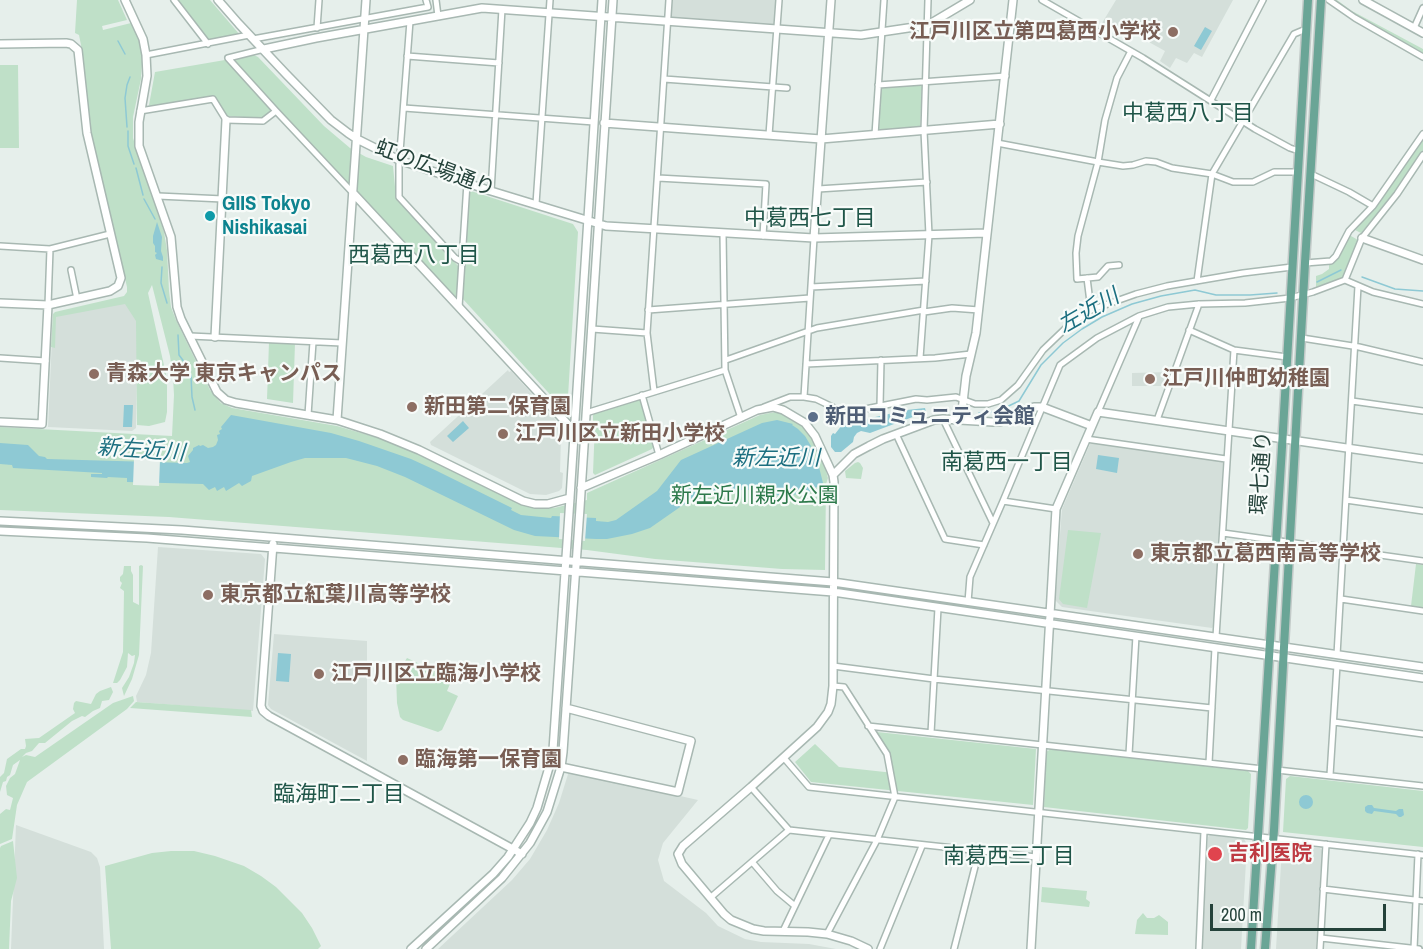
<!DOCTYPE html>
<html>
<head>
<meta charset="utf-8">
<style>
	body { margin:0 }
	#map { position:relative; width:1423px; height:949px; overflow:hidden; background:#e6efeb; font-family:"Archivo Narrow",sans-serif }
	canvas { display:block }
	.scale { position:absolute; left:1210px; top:904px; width:176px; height:27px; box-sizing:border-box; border:3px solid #24423a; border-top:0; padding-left:8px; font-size:18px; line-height:21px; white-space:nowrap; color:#24423a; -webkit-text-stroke:4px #f7fbf9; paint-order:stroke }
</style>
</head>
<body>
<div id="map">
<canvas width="1423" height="949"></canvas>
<div class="scale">200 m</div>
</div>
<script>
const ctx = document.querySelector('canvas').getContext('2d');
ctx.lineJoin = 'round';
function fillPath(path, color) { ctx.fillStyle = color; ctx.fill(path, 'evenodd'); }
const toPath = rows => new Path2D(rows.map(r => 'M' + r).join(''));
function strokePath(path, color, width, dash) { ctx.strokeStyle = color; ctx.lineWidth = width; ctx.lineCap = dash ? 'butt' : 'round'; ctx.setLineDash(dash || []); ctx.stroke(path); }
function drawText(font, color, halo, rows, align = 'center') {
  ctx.font = font + ' "Archivo Narrow","Noto Sans JP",sans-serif'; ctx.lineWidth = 4.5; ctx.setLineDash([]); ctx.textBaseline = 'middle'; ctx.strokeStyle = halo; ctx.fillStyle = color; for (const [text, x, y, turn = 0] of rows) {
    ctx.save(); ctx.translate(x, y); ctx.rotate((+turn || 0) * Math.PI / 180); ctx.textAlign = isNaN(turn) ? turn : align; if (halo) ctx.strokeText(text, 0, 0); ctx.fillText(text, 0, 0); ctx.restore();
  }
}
fillPath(toPath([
	[672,0,776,0,774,24,772,26,671,17],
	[1116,0,1233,0,1202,57,1194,53,1187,63,1176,58,1170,68,1160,61,1165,51,1120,26,1116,30,1102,23],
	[126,302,138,321,136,428,132,431,48,427,53,316],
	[508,370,509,372,511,371,566,431,566,436,561,436,560,472,563,473,562,488,559,491,546,495,530,494,431,445,430,442],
	[1170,372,1165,386,1132,386,1132,373],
	[1093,442,1222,460,1223,463,1214,625,1212,628,1062,607,1055,600,1062,509,1090,444],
	[158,547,261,554,265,559,253,711,137,702,136,696,146,675,151,653],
	[274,634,367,641,367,761,271,709,268,705],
	[569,771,698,800,663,843,658,860,664,881,706,913,718,926,745,939,761,942,809,944,836,949,438,949,512,880,530,859,547,830,559,803],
	[16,825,91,852,97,858,100,867,104,949,11,949],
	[1210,835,1244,839,1247,844,1241,949,1202,949,1208,837],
	[1286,844,1320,848,1322,850,1316,949,1276,949,1282,847]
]), '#d4dfda');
fillPath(toPath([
	[77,0,118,0,127,20,102,26,103,30,131,23,140,43,142,62,141,79,133,117,133,138,164,232,167,250,169,291,171,307,176,320,210,390,221,403,232,408,337,426,378,438,418,453,521,504,534,508,554,508,587,500,587,493,760,415,775,412,782,413,803,425,810,430,822,456,828,478,826,484,825,570,782,569,655,559,587,550,169,517,0,510,0,427,172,436,174,395,173,377,170,356,152,285,148,293,167,379,167,412,165,422,149,426,137,425,136,321,125,304,56,317,55,348,51,347,53,314,55,312,124,296,127,292,127,287,92,138,82,50,79,35,75,33],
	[176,0,210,0,240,35,208,44],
	[1332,0,1337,0,1352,11,1423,49,1423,53,1356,17],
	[254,55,258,57,324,126,350,148,366,157,393,166,396,197,459,267,458,298,455,298,274,109,262,118,226,116,213,97,151,107,149,105,155,72],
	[0,65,18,65,19,148,0,148],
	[922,85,920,129,879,131,881,88],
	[1423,139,1423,151,1392,196,1361,233,1355,230,1387,190],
	[471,191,573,224,578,232,567,413,462,298,469,192],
	[1351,236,1358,240,1344,277,1316,287,1316,276,1322,274,1329,269,1329,265,1333,264,1348,237],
	[269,342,295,343,293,403,267,399],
	[639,399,641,401,654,446,652,449,595,475,593,473,595,423,593,423,593,415,596,412],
	[858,462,860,463,863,468,861,479,846,478,845,471,855,463],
	[1068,530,1101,533,1087,608,1063,604,1059,599],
	[1416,564,1423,565,1423,608,1411,606],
	[141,565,143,566,139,655,132,679,124,696,122,688,129,677,134,663,135,655,132,656,128,653,127,667,120,680,117,683,113,683,123,652,124,591,120,588,122,583,120,581,120,577,123,574,124,566,131,566,131,571,133,575,133,602,139,605,139,566],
	[407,658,452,679,447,691,458,696,442,730,438,732,403,720,400,717,397,703,396,675],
	[111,687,113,692,109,700,102,701,100,708,93,711,85,717,82,716,72,721,45,743,39,743,32,751,26,753,22,757,26,755,35,757,113,703,133,696,134,701,127,709,27,782,17,805,12,839,0,844,0,814,6,809,10,810,13,798,7,795,6,786,10,778,15,774,20,760,13,765,10,775,7,777,6,781,3,782,0,792,0,777,4,773,7,759,21,749,25,749,26,746,25,739,39,738,75,713,73,709,74,703,76,701,91,704,96,694,100,691],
	[136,702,251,710,252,717,130,708],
	[877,732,1036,749,1033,805,811,782,795,762,815,744,839,767,894,773,890,753],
	[1051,749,1248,771,1251,774,1248,828,1246,830,1044,807,1046,752],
	[1290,776,1423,791,1423,847,1283,832,1286,779],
	[13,841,17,878,11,901,9,949,0,949,0,848,1,846],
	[171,851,194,851,215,856,244,866,261,876,276,887,302,913,312,928,321,946,318,949,111,949,105,866,152,853],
	[1042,887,1087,891,1086,899,1090,902,1089,907,1041,902],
	[1143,913,1147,918,1154,918,1159,915,1168,922,1168,935,1135,934,1137,920]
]), '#bfe0c8');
fillPath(toPath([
	[1205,27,1212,31,1201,50,1194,46],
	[157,222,162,237,161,251,163,257,163,261,156,259,155,255,157,253,155,252,155,246,153,243,153,236],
	[124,405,133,405,132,427,123,427],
	[925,408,926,412,870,433,861,431,857,433,854,437,853,442,841,452,835,452,831,447,831,436,833,433,835,434,842,425,840,423,848,423,907,410],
	[231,415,331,433,359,441,411,459,435,470,512,508,511,510,521,515,551,518,552,516,596,518,596,521,608,522,616,520,657,491,681,460,762,423,777,420,793,424,792,425,798,429,805,436,811,446,810,448,815,461,818,463,823,483,809,492,786,496,775,495,748,490,717,490,683,505,650,528,632,534,607,539,596,539,535,536,514,530,405,477,377,466,346,458,305,458,291,462,252,476,251,481,242,486,239,483,226,491,224,487,217,491,215,487,209,490,203,484,127,482,127,478,108,477,107,478,91,477,91,474,102,474,102,473,13,468,12,465,0,464,0,443,28,445,39,456,45,457,47,459,187,463,190,462,188,456,193,450,193,448,199,445,200,446,203,445,208,448,213,447,216,445,218,440,217,435,220,434,219,431,222,429,221,427],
	[463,421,469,428,453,442,447,436],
	[1098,455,1119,458,1117,473,1096,469],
	[278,653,291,654,289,682,276,681],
	'1299 802a7 7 0 1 1 14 0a7 7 0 1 1-14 0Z',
	[1368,805,1372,805,1374,808,1396,811,1399,809,1403,809,1404,815,1401,817,1399,817,1396,814,1374,811,1372,814,1367,813,1365,811,1365,807]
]), '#8ec9d4');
fillPath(toPath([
	[134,459,160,460,159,486,133,485],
	[560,513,587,514,585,541,559,539]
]), '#e6efeb');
strokePath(toPath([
	[118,41,125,54],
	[127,127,125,98,127,85,130,77],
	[128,131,128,146,134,164],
	[136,168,143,195],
	[144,199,155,219],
	[162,267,161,283,167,303],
	[1362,277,1395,289,1423,291],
	[1317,282,1341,270],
	[178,335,179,355,188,367,191,376,192,397,195,410],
	[979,413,996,412,1019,401,1041,365,1063,343,1082,329,1102,317,1132,304,1161,296,1195,290,1216,295,1250,295,1277,293]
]), '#8ec9d4', 1.5);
const minor = toPath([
	[174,0,208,44],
	[436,0,438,16],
	[1042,0,1143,58,1255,129,1290,148,1299,151],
	[1329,0,1355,18,1423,57],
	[410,21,399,165,399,197,455,258,462,262],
	[317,28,319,0],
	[1414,28,1423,8],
	[253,39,428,7,426,0],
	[264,49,228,58,276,111,353,193],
	[146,55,249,35],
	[407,56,499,63],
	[664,79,787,88],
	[878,85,1006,76],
	[1211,100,1263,0],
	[404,108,594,122],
	[140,111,213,99,226,120,263,121,276,111],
	[769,135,779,0],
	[875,135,884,0],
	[997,143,1098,162,1123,166,1133,165,1146,161,1156,162,1172,168,1212,174,1233,182,1253,182,1274,172,1297,172],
	[1311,174,1349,192,1373,206],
	[658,178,766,184,763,236],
	[818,189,927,182],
	[491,191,502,9],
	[158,196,223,199],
	[536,204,550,0],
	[723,233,725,370,741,418],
	[0,246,50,249,110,234],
	[1305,263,1331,261,1336,256,1349,231,1373,206,1423,134],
	[1119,265,1108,266,1098,277,1077,279,1076,253,1078,236,1098,162,1105,120,1117,78,1131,51],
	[71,270,77,299],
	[1087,278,1091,310],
	[1345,280,1373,292,1423,304],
	[1197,281,1212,174,1294,34,1306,29],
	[811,287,926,281],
	[48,305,50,249],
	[459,307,467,183],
	[648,310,810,298],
	[924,312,952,308,979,310],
	[592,329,647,333],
	[1189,330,1234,350,1287,357],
	[190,336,342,343],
	[1302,338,1359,347,1423,362],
	[0,358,46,361],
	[920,358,929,235,924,131,928,0],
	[726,360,817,328,924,310],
	[806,364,935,358,971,354],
	[654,391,647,333,669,0],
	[642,395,659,455],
	[804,397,814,238],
	[1352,401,1423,411],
	[880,406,881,360],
	[764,407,790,397,804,397,816,399,845,413,916,399,927,400,956,397,975,404,988,404,1001,400,1018,385,1043,350,1066,328,1091,310,1136,294,1167,286,1243,273,1292,267],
	[1098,412,1139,317],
	[586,413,725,370],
	[308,415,313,342],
	[943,419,993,523],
	[1157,420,1199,304],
	[896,434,945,539,984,545],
	[1086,439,1226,459],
	[1346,500,1423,511],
	[1003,501,1056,509],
	[1223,533,1423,561],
	[1341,599,1423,611],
	[968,602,970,577,1003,501,1060,365,1097,338,1139,316,1168,307,1199,304,1245,303,1290,298,1313,292,1345,280,1362,238,1397,194,1423,155],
	[1216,637,1234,350],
	[1337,655,1358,286],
	[833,666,934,679,1212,708],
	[1334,722,1423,734],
	[868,726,1263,769],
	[931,733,938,608],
	[1129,754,1136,636],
	[784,758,809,787,1423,855],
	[1209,763,1215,648],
	[1277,770,1423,786],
	[1330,775,1337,665],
	[751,787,789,830,1036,857],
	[753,863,777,891,795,906],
	[1323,889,1423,901],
	[710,898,789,830],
	[783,931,829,835],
	[827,934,877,840,895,797,887,754,844,687,833,686],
	[1321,938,1419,949],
	[880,949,922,846],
	[954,949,979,851],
	[1199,949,1204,831],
	[1320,949,1326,844],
	[1414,949,1418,854]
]);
const tertiary = toPath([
	[125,0,143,39,146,55,147,76,139,122,139,146,171,237,177,307,181,319,217,392,226,400,236,403,337,420,380,434,419,450,523,501,535,504,548,504,570,498],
	[218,0,239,24,286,74,331,120,348,133,357,139,399,160,491,191,606,226,814,238,986,233],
	[1363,0,1423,33],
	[0,44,66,43,71,44,78,50,87,133,121,278,118,286,110,291,48,305,0,303],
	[264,49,316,38,482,8,861,35,928,25,970,0],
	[604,123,821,139,1000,124],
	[353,193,574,431],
	[814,238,831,0],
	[1362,238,1423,260],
	[215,337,226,120],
	[337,420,366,0],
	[961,420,966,376,976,333,1013,0],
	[0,422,42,424,48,305],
	[833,475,854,454,869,446,883,439,934,420,943,419,993,422,1000,422,1034,407,1042,407,1092,426],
	[581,488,659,455,757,410,773,407,783,410,805,423,815,436,833,475,834,482,833,686,831,704,828,712,817,727,751,787,683,846,678,854,682,864,724,914,731,920,753,929,764,931,808,932,827,934,851,941,868,949],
	[0,521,182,530,833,582,1423,667],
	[0,531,147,538,833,592,1423,678],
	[273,544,261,706,263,711,269,716,522,854],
	[561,767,678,792,691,741,566,708],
	[411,949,493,874,508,857,530,823,537,808,550,764,553,750,570,498,602,0],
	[426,949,502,878,530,843,547,812,561,767,563,752,580,508,613,0],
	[1031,949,1056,509,1098,412,1423,459]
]);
const primary = toPath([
	[1251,949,1282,447,1308,0],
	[1265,949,1274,830,1305,263,1321,0]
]);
strokePath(minor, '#a8b8b2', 8);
strokePath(tertiary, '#a8b8b2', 10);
strokePath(primary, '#c2cac8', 11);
strokePath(minor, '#fff', 5);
strokePath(tertiary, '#fff', 7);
strokePath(primary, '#6aa596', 8);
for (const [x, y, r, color] of [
	[1173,32,6,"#8d6e63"],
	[210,216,6,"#0f9aa8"],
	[94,374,6,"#8d6e63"],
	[1150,379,6,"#8d6e63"],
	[412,407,6,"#8d6e63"],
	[813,417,6,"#5c6f8a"],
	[503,434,6,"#8d6e63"],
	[1138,554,6,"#8d6e63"],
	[208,595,6,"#8d6e63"],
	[319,674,6,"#8d6e63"],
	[403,760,6,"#8d6e63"],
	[1215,854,8,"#e0444e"]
]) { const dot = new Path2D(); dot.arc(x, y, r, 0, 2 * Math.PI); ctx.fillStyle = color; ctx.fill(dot); strokePath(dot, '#f7fbf9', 2); }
drawText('bold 21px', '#785e54', '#f7fbf9', [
	["江戸川区立第四葛西小学校",1161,32,"right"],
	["青森大学 東京キャンパス",106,374],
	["江戸川仲町幼稚園",1162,379],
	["新田第二保育園",424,407],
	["江戸川区立新田小学校",515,434],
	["東京都立葛西南高等学校",1150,554],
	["東京都立紅葉川高等学校",220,595],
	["江戸川区立臨海小学校",331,674],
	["臨海第一保育園",415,760]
], 'left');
drawText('21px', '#24423a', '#f7fbf9', [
	["虹の広場通り",435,169,20],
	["環七通り",1262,473,-86]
]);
drawText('bold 21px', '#0d838f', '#f7fbf9', [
	["GIIS Tokyo",222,204],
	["Nishikasai",222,228]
], 'left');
drawText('bold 21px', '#4e5e75', '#f7fbf9', [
	["新田コミュニティ会館",825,417]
], 'left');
drawText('21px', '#2d7a4b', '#f7fbf9', [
	["新左近川親水公園",755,496]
]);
drawText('bold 21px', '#be3a42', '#f7fbf9', [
	["吉利医院",1228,854]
], 'left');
drawText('22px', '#1f5548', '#f7fbf9', [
	["中葛西八丁目",1188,114],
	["中葛西七丁目",810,219],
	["西葛西八丁目",414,256],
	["南葛西一丁目",1007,463],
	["臨海町二丁目",339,795],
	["南葛西三丁目",1009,857]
]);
drawText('italic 22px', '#1c6f80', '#f7fbf9', [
	["左近川",1089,312,-30],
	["新左近川",141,451,4],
	["新左近川",776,459]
]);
</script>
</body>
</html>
